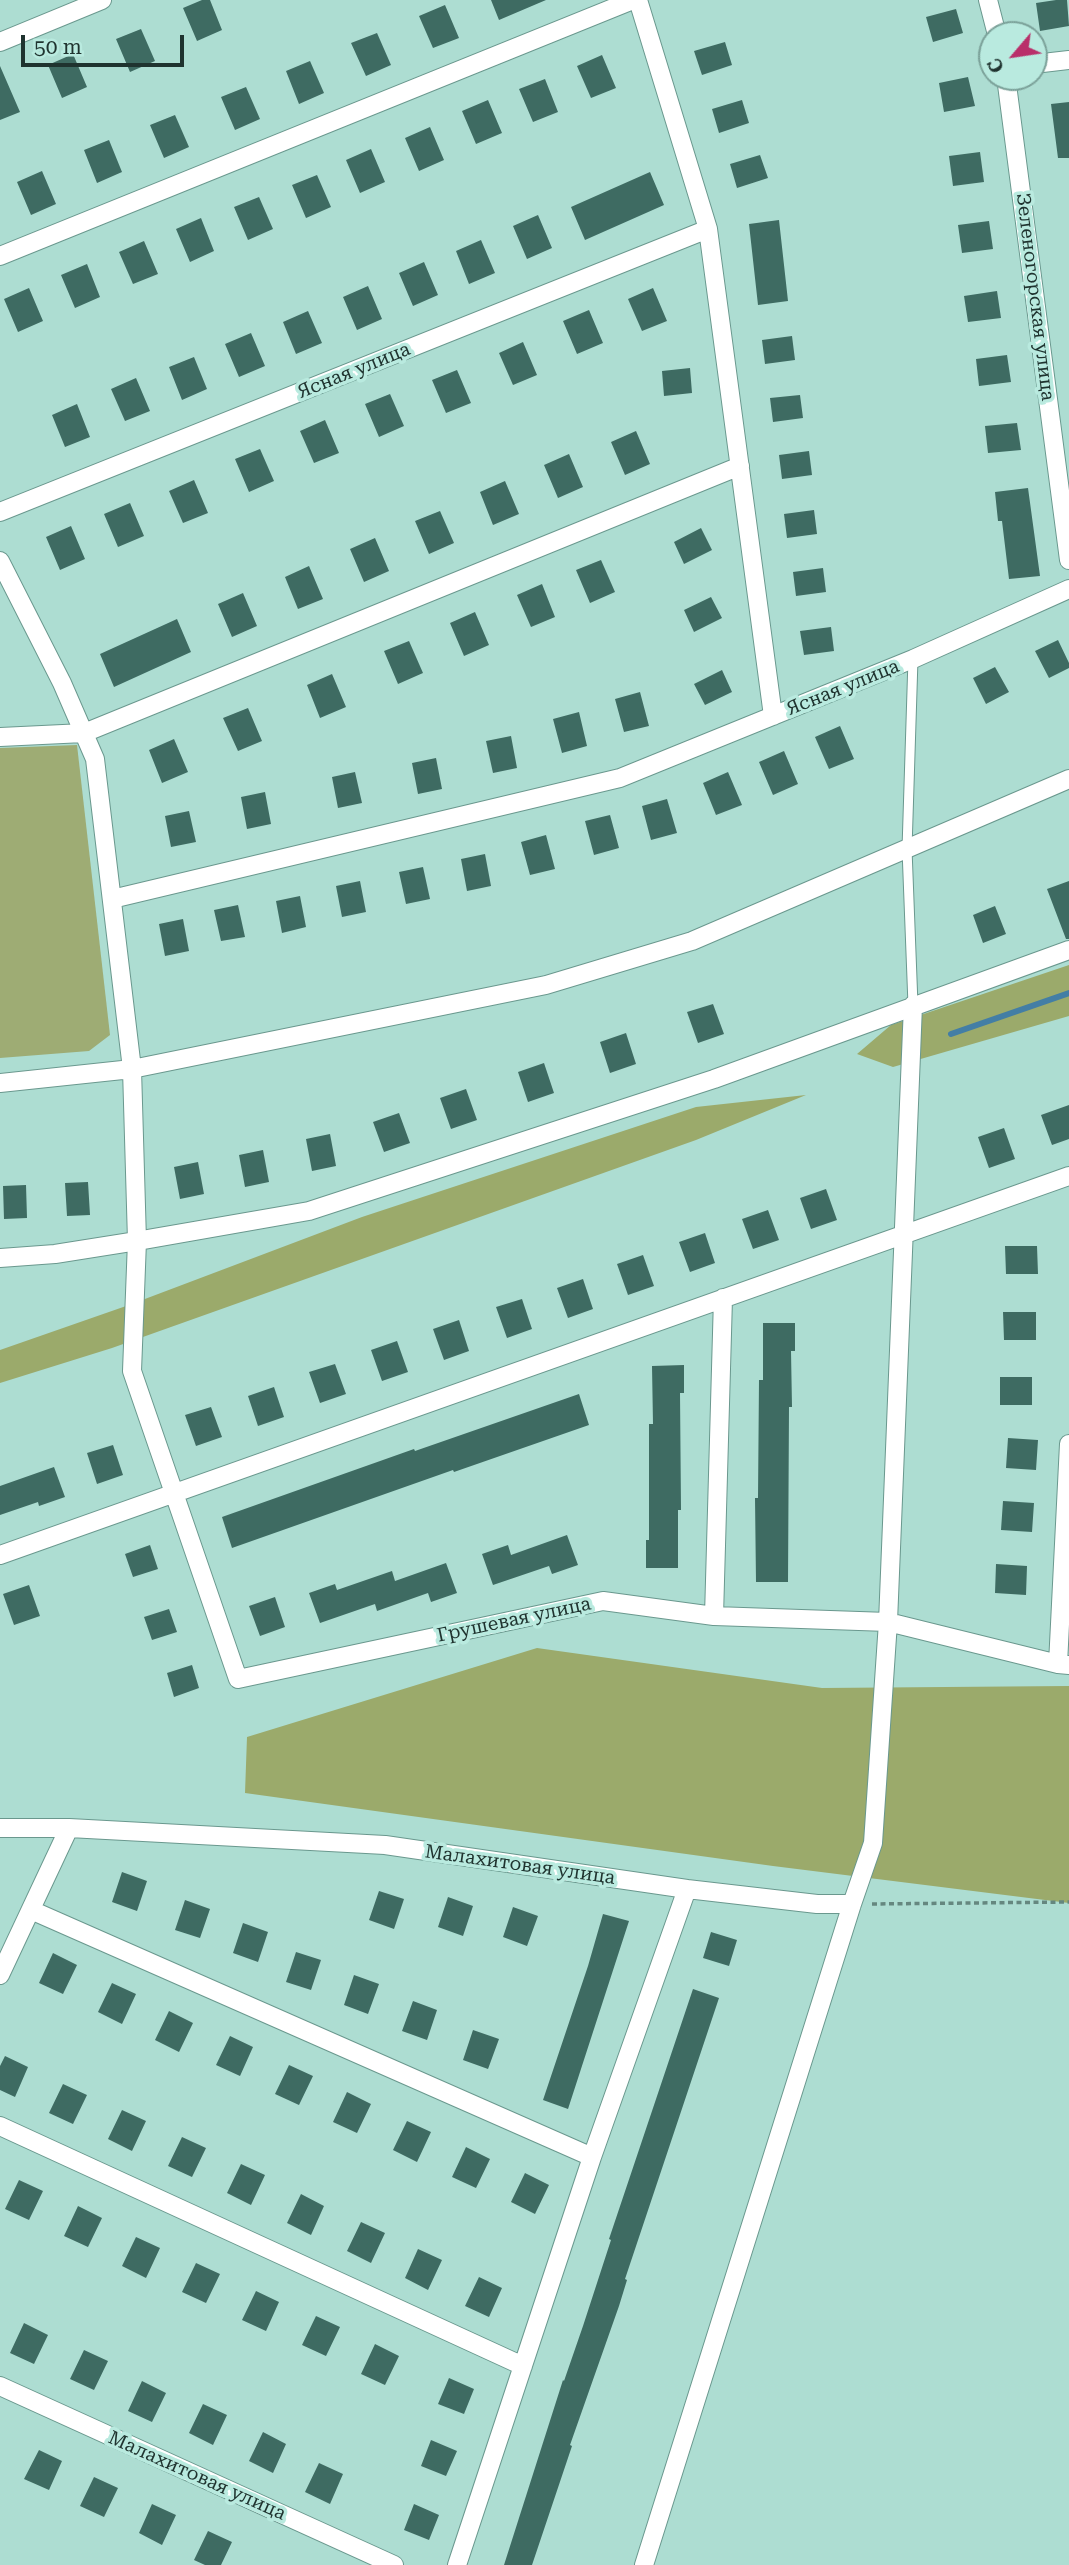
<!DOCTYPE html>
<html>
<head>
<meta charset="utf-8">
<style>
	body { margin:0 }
	#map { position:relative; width:1069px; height:2565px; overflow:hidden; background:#adddd2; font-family:"Roboto Serif",serif }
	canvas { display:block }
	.north { position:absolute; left:978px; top:21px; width:70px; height:70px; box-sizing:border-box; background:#b9eadf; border:2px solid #7ba199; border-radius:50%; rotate:241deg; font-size:19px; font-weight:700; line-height:28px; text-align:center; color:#1f332f }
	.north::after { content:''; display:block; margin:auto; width:24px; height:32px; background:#b92f6a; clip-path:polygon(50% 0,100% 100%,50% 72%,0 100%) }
	.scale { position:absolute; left:21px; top:35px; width:163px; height:32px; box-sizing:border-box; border:4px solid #1f332f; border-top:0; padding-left:9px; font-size:21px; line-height:24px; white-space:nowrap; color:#1f332f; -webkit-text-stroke:5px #b9eadf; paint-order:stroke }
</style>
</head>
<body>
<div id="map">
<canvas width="1069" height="2565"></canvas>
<div class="north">С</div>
<div class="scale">50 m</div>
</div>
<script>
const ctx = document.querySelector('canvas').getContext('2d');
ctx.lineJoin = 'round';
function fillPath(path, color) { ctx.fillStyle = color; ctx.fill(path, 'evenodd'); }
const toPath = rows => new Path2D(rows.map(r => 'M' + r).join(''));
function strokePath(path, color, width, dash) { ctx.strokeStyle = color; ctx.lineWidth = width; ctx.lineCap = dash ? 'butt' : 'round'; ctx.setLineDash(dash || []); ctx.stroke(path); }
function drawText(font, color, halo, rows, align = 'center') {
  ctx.font = font + ' "Roboto Serif",serif'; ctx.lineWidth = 7; ctx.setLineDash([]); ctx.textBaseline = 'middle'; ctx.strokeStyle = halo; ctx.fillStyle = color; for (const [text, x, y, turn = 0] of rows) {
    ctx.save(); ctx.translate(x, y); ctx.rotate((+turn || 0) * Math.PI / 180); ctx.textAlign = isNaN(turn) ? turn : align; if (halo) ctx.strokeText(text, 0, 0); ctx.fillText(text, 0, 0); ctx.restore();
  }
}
fillPath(toPath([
	[77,745,110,1035,89,1051,0,1058,0,748]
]), '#9eac74');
fillPath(toPath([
	[1069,965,1069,1016,893,1067,857,1054,891,1025],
	[806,1095,696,1140,112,1348,0,1383,0,1350,129,1305,362,1217,696,1107],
	[537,1648,822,1688,1069,1686,1069,1903,773,1866,245,1793,247,1737]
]), '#9baa6b');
strokePath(toPath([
	[951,1034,1069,993]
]), '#437ea5', 6);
fillPath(toPath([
	[202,0,210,0,222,30,197,41,183,8],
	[491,0,546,0,499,20],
	[1056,0,1067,0,1069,26,1040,31,1036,3],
	[445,5,459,38,433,48,419,16],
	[956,9,963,33,933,42,926,17],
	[141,29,155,61,130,72,116,39],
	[377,33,391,65,366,76,351,43],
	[725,42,732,65,702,75,694,51],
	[73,54,87,87,62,98,48,65],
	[602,55,616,88,591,98,577,66],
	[310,61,324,93,299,104,286,71],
	[0,66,20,112,0,120],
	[968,77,975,106,944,112,939,83],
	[545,79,558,112,533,122,519,89],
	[246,87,260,119,235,130,221,97],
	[488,100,502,133,476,144,462,111],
	[742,100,749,123,719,133,712,109],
	[1069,102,1069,158,1058,158,1051,104],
	[175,115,189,147,164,158,150,125],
	[430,127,444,160,419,171,405,138],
	[109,140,122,172,97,183,84,150],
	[371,149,385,182,360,193,346,160],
	[980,152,984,182,953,186,949,156],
	[760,155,768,178,737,188,730,164],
	[42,171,56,204,31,215,17,182],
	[650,172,664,205,585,240,571,207],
	[317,175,331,207,306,218,292,185],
	[259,197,273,229,248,240,234,207],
	[538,215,552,248,527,259,513,226],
	[201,218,214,251,190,262,176,229],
	[779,220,788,301,758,305,749,224],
	[989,221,993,249,962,253,958,225],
	[481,240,495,273,469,284,456,251],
	[144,241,158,274,133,284,119,252],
	[424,262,438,295,413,306,399,273],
	[87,264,100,297,75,308,61,275],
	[368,286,382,319,357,330,343,297],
	[29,288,43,321,18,332,4,299],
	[653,288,667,321,642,331,628,299],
	[997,291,1001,318,968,322,964,296],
	[589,310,603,343,577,354,563,321],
	[308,311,322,343,296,354,283,322],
	[251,333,265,366,239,377,225,344],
	[792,336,795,360,765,364,762,340],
	[523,342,537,375,513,385,499,353],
	[1007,355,1011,382,979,386,976,359],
	[194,357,207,389,182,400,169,367],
	[690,368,692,393,664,396,662,371],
	[457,370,471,403,446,413,432,380],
	[136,378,150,411,125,421,111,389],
	[390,394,404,426,379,437,365,404],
	[800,395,803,418,773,422,770,398],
	[77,404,90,437,65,447,52,415],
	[325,420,339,453,314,463,300,431],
	[1017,423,1021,450,988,453,985,426],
	[636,431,650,464,625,475,611,442],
	[260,449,274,481,249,492,235,459],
	[809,451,812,475,782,479,779,455],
	[569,454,583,487,558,498,544,465],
	[194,480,208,513,183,523,169,491],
	[505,481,519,514,493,525,480,492],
	[1028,488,1040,576,1009,579,1002,521,998,521,995,492],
	[130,503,144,536,118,547,104,514],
	[814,510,817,534,787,538,784,514],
	[440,511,454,543,429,554,415,521],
	[71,526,85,559,60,570,46,537],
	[701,528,712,550,684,564,674,542],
	[375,538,389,571,364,582,350,549],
	[601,560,615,592,590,603,576,570],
	[309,566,323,599,298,609,285,577],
	[823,568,826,592,796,596,793,572],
	[542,584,555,617,531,627,517,595],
	[243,593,257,626,232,637,218,604],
	[711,597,722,618,694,632,684,610],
	[475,612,489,645,464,656,450,623],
	[177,619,191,652,114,687,100,654],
	[831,627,834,651,804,655,800,631],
	[1058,640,1069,663,1069,668,1049,678,1035,651],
	[409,641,423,673,398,684,384,651],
	[995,667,1009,692,986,704,973,678],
	[722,670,732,692,705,705,694,684],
	[332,674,346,707,320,718,307,685],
	[640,692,649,726,624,732,615,699],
	[248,708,262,741,238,751,223,718],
	[579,712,587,746,562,753,553,719],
	[840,726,854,759,829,769,815,737],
	[511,736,517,768,493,773,486,741],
	[174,739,188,772,162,783,149,750],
	[784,751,798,784,773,795,759,762],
	[436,758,442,789,418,794,412,763],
	[355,772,362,803,338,808,332,777],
	[728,772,742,805,716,815,703,783],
	[265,792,271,824,247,829,241,797],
	[667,799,677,833,651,840,642,806],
	[189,811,196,842,171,847,165,816],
	[610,815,619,848,594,855,585,821],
	[546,835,555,869,530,875,521,842],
	[485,854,491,886,467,891,461,859],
	[423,867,430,899,406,904,399,872],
	[360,881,366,912,342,917,336,886],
	[1069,881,1069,939,1066,939,1047,889],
	[300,896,306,927,282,933,276,901],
	[238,905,245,937,221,941,214,910],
	[995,906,1006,934,983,943,973,915],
	[183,919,189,951,165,956,159,924],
	[713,1004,724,1034,698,1043,687,1012],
	[626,1033,636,1064,610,1073,600,1042],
	[544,1063,554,1093,528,1102,518,1072],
	[466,1089,477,1120,451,1129,440,1098],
	[1069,1105,1069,1139,1052,1145,1041,1115],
	[399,1113,410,1143,384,1152,373,1122],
	[1004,1128,1015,1159,989,1168,978,1137],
	[330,1134,336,1166,312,1171,306,1139],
	[263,1150,269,1182,245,1187,239,1155],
	[198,1162,204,1194,180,1199,174,1167],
	[88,1182,90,1215,67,1216,65,1183],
	[26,1185,27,1218,4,1219,3,1186],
	[826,1189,837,1220,811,1229,800,1198],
	[768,1210,779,1240,753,1249,742,1219],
	[705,1233,715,1263,690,1272,679,1242],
	[1005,1246,1037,1246,1038,1274,1006,1274],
	[643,1255,654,1286,628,1295,617,1264],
	[583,1279,593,1309,568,1318,557,1288],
	[522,1299,532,1329,507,1338,496,1307],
	[1003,1312,1036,1312,1036,1340,1004,1340],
	[459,1320,469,1351,444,1360,433,1329],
	[763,1323,795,1323,795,1351,791,1351,792,1407,789,1407,788,1582,756,1582,755,1498,758,1498,759,1380,763,1380],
	[397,1341,408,1372,382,1381,371,1350],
	[335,1364,346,1394,320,1403,309,1372],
	[684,1365,684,1393,680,1393,681,1510,678,1510,678,1568,646,1568,646,1540,649,1540,649,1424,653,1424,652,1366],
	[1000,1377,1032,1377,1032,1405,1000,1405],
	[274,1387,284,1417,258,1426,248,1396],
	[579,1394,589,1425,454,1472,453,1470,232,1548,222,1517,414,1449,415,1451],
	[211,1407,222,1437,196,1446,185,1415],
	[1008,1438,1038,1440,1036,1470,1006,1468],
	[113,1445,123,1475,97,1484,87,1453],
	[54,1467,65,1497,39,1506,38,1502,0,1515,0,1486],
	[1003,1501,1034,1503,1032,1532,1001,1530],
	[567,1535,578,1565,552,1574,549,1566,493,1585,482,1554,508,1545,511,1555],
	[150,1545,158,1569,133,1577,125,1554],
	[446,1563,457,1593,431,1602,428,1593,377,1611,375,1604,320,1623,309,1593,335,1584,337,1590,392,1571,395,1581],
	[996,1564,1027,1566,1026,1595,995,1593],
	[29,1585,40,1616,14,1625,3,1594],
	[275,1597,285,1627,260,1636,249,1606],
	[169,1609,177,1632,152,1640,144,1617],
	[192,1665,199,1688,174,1697,167,1673],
	[122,1872,147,1881,137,1911,112,1902],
	[379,1891,404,1899,394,1929,369,1920],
	[448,1897,473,1906,463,1936,438,1927],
	[185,1900,210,1909,200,1938,175,1930],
	[513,1907,538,1916,527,1946,503,1937],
	[603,1914,629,1921,568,2109,543,2100,588,1966],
	[243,1923,268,1932,258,1962,233,1953],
	[711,1932,737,1940,729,1966,703,1958],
	[296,1952,321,1960,311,1990,286,1982],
	[53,1953,77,1965,63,1994,39,1983],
	[354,1975,379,1984,368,2014,344,2005],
	[112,1983,136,1994,122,2024,98,2012],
	[693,1989,719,1998,625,2279,627,2280,619,2306,570,2445,572,2446,532,2565,504,2565,563,2380,564,2381,583,2326,611,2240,609,2239],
	[413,2001,437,2010,427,2040,402,2031],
	[169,2011,193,2023,179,2052,155,2040],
	[473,2030,499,2039,488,2069,463,2060],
	[230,2036,253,2047,240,2076,216,2065],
	[5,2056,28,2067,15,2097,0,2090,0,2066],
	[289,2065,313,2076,299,2105,275,2094],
	[63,2084,87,2095,73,2124,49,2113],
	[347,2092,371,2104,357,2133,333,2122],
	[122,2110,146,2121,132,2151,108,2139],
	[407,2121,431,2132,417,2162,393,2150],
	[182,2137,206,2148,192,2177,168,2166],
	[466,2147,490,2159,476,2188,452,2177],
	[241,2164,265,2175,251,2205,227,2193],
	[525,2173,549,2185,535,2214,511,2202],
	[19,2180,43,2191,29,2220,5,2209],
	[301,2194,324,2206,311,2235,287,2223],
	[78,2206,102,2218,88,2247,64,2236],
	[361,2222,385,2233,371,2263,347,2251],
	[136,2237,160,2248,146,2278,122,2266],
	[418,2249,442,2260,428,2290,405,2278],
	[196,2263,220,2274,206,2303,182,2292],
	[479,2277,502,2288,489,2317,465,2306],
	[256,2291,279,2302,266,2331,242,2320],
	[316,2316,340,2327,326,2356,302,2345],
	[24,2323,48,2335,34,2364,10,2353],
	[375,2344,399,2356,385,2385,361,2374],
	[84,2350,108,2361,94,2390,70,2379],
	[449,2378,474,2389,464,2414,438,2404],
	[142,2381,166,2393,152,2422,128,2411],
	[203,2404,227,2415,213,2445,189,2433],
	[263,2432,286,2444,273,2473,249,2461],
	[431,2440,457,2451,446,2476,421,2466],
	[39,2450,62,2461,49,2490,24,2479],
	[319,2463,343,2474,330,2504,305,2492],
	[94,2477,118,2488,104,2517,80,2506],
	[152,2504,176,2515,162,2545,139,2533],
	[414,2504,439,2515,429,2540,404,2530],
	[208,2531,232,2542,221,2565,205,2565,194,2560]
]), '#3e6b62');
const lane = toPath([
	[913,1005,907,849,913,659]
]);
const street = toPath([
	[638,0,708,229,773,716],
	[988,0,997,35],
	[0,42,102,0],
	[1034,64,1069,60],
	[1006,77,1069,560],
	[0,256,633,0],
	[0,512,708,229],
	[0,561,62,683,95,759,132,1069,137,1241,132,1371,238,1679,603,1601,714,1616,723,1298],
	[0,737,84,733,740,466],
	[112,899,620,778,913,659,1069,589],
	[0,1083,132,1069,546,985,692,941,1069,779],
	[0,1258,55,1254,137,1241,309,1211,714,1079,1069,950],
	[0,1555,1069,1176],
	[714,1616,888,1622,1058,1664,1069,1665],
	[1058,1664,1069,1444],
	[0,1828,69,1828],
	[687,1889,817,1904,852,1904],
	[0,1975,69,1828,385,1845,687,1889,592,2157,31,1910],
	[0,2126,523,2366],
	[0,2386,394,2565],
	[457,2565,592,2157],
	[644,2565,852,1904,873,1843,888,1622,913,1005]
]);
strokePath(lane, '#6a988e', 11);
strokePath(street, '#6a988e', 20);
strokePath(toPath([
	[872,1904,1069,1902]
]), '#65877f', 3.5, [5, 3.5]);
strokePath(lane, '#fff', 9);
strokePath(street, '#fff', 18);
drawText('19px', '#1f332f', '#b9eadf', [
	["Зеленогорская улица",1035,297,83],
	["Ясная улица",354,371,-22],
	["Ясная улица",843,688,-22],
	["Грушевая улица",514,1620,-12],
	["Малахитовая улица",520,1865,8],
	["Малахитовая улица",197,2476,24]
]);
</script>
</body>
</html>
